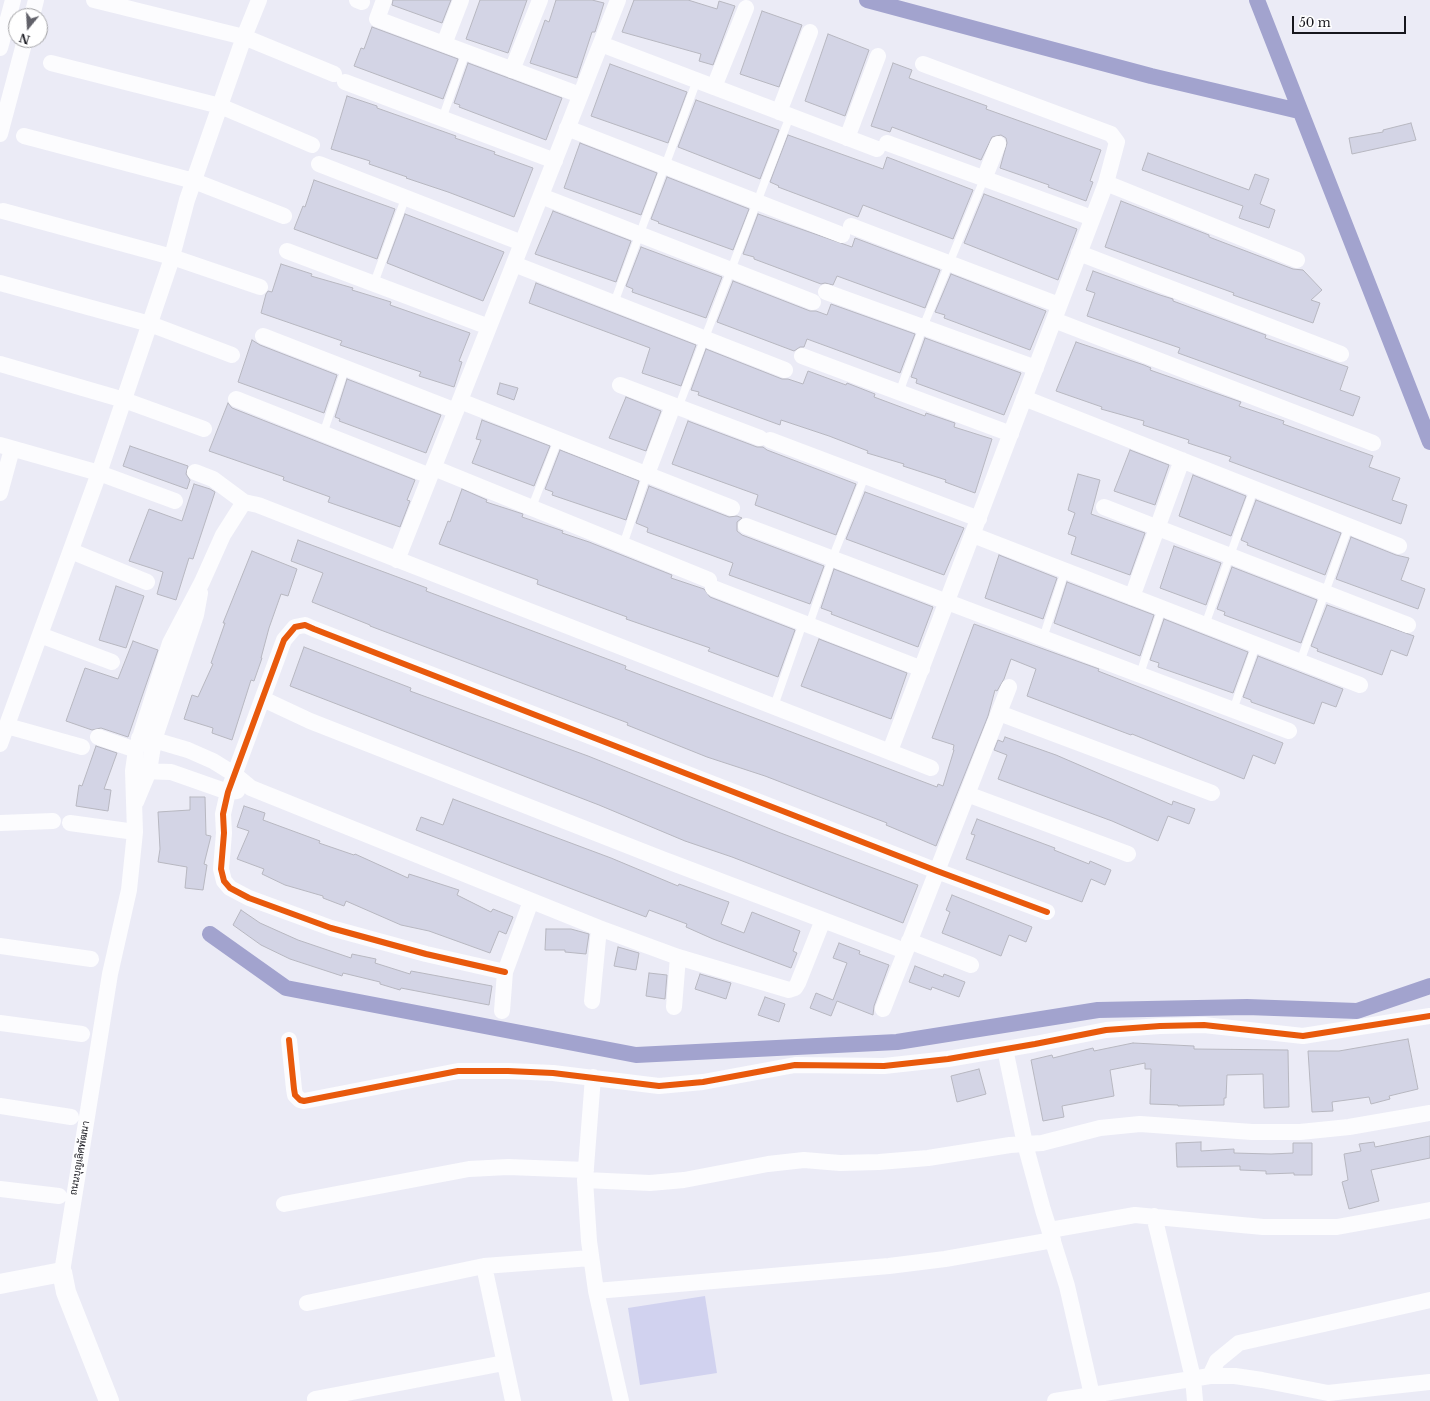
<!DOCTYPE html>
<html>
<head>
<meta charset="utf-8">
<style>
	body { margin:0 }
	#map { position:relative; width:1430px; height:1401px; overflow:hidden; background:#ebebf6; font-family:"Libre Baskerville",serif }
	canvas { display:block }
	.north { position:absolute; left:8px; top:8px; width:40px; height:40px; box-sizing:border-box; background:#fff; border:1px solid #a2a2a5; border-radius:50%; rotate:198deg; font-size:11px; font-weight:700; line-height:16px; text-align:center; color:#16161d }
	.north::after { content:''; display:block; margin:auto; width:14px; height:18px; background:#616169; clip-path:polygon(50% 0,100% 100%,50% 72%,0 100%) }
	.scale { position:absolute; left:1292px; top:16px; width:114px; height:18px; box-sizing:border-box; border:2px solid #16161d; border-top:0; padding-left:5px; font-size:12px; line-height:14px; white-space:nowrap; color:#16161d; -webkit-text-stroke:3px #fff; paint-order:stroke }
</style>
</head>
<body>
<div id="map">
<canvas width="1430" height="1401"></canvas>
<div class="north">N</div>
<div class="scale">50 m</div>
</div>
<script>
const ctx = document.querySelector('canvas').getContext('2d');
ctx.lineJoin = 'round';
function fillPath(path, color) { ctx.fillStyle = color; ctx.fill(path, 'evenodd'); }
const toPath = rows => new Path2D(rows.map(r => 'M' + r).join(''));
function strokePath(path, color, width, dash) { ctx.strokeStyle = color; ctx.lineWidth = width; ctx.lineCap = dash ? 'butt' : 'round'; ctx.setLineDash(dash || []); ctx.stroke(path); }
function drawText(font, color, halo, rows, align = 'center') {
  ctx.font = font + ' "Libre Baskerville",Sarabun,serif'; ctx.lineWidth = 3; ctx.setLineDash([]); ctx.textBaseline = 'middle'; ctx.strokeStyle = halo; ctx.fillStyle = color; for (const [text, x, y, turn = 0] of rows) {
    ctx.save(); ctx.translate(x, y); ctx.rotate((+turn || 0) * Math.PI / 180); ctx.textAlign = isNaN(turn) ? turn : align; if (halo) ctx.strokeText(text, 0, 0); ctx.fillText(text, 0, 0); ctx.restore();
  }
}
fillPath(toPath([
	[705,1296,717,1373,640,1385,628,1308]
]), '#d1d2ef');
strokePath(toPath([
	[867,0,1151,76,1299,111],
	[1257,0,1430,442],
	[210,934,286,988,636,1055,897,1042,1098,1010,1247,1007,1357,1011,1430,986]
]), '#a2a3ce', 16);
const building = toPath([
	[393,0,451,0,442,23,392,5,393,0],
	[480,0,527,0,508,53,466,39,480,0],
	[556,0,592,0,604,3,595,32,592,32,577,78,530,63,545,20,549,22,556,0],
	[634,0,688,0,717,9,719,1,735,6,713,65,699,61,701,54,622,32,634,0],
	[762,11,802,25,779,87,740,74,762,11],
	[372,27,458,59,443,99,354,66,361,48,364,49,372,27],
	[828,34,869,50,845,116,805,101,828,34],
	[468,63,562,98,546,140,459,107,460,105,454,103,468,63],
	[893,63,912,70,909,78,987,106,986,109,1101,150,1090,181,1093,182,1086,201,1048,187,1049,185,1000,168,1007,143,1006,138,1001,135,992,137,981,160,892,127,890,132,871,126,893,63],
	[610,64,687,92,668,143,591,116,610,64],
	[347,96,377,106,377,108,456,136,455,138,495,152,494,154,533,168,514,217,448,192,406,178,407,177,369,164,370,161,331,149,347,96],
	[696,100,779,130,760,179,678,147,696,100],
	[1411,123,1416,140,1352,154,1349,138,1383,132,1383,130,1411,123],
	[788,135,883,169,887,157,973,190,953,239,863,205,858,217,778,187,779,186,770,182,788,135],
	[580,143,657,173,641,215,564,188,580,143],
	[1148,153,1249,190,1255,174,1269,179,1260,204,1275,210,1269,228,1239,218,1243,206,1142,170,1148,153],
	[667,177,749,209,733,250,658,223,659,222,651,219,667,177],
	[314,180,395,209,377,259,294,229,303,206,305,207,314,180],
	[984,194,1077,229,1058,280,964,243,984,194],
	[1121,201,1209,235,1209,237,1293,269,1303,270,1322,290,1311,300,1320,303,1313,323,1233,295,1234,293,1105,247,1121,201],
	[553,211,631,241,616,282,535,254,553,211],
	[405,214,504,252,483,301,387,263,405,214],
	[758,214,852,247,855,238,940,270,925,308,837,276,833,285,825,283,821,284,754,259,754,257,743,254,758,214],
	[641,247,722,277,706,318,632,292,633,289,626,286,641,247],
	[281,264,312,274,311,276,353,288,352,290,391,302,390,305,470,333,459,361,462,362,454,387,419,376,421,372,340,345,342,341,261,313,266,294,268,291,272,292,281,264],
	[1093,271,1160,295,1173,299,1173,301,1266,335,1265,338,1348,367,1340,390,1360,397,1353,416,1178,353,1180,348,1087,316,1095,293,1086,290,1093,271],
	[951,274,1046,311,1030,350,944,318,945,315,935,312,951,274],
	[733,281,810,311,816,311,827,315,831,304,915,334,900,373,807,339,804,347,800,347,794,351,717,322,733,281],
	[536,283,696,345,681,386,642,373,650,348,529,303,536,283],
	[925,338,1021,373,1004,415,916,383,917,379,911,377,925,338],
	[252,340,260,345,337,375,324,413,238,382,252,340],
	[1076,342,1144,365,1151,368,1150,370,1241,402,1239,406,1284,421,1283,424,1373,456,1369,467,1400,478,1392,500,1407,505,1401,524,1229,461,1231,457,1188,443,1189,440,1143,425,1144,421,1101,409,1102,407,1056,391,1076,342],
	[706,349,782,379,788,379,803,384,808,371,846,385,847,383,875,394,874,397,925,416,926,413,955,423,954,427,992,439,975,493,945,482,946,480,903,466,904,464,867,453,868,451,829,436,781,420,780,425,698,395,699,392,691,390,706,349],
	[347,379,441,415,426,453,339,421,340,419,335,417,347,379],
	[500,383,518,388,514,400,497,394,500,383],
	[626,397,661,411,646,451,609,438,626,397],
	[228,403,232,408,415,480,407,500,410,501,400,527,328,502,330,497,283,480,284,477,209,451,228,403],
	[482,420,550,446,534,486,472,463,481,440,476,439,482,420],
	[688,421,757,447,763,447,767,450,856,484,836,535,755,505,758,495,672,464,688,421],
	[130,446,188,466,186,474,190,480,187,489,123,466,130,446],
	[560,450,639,481,626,520,552,495,553,492,545,489,560,450],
	[1130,450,1169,465,1155,505,1114,491,1130,450],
	[1078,474,1100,480,1091,514,1145,533,1130,575,1071,554,1076,537,1068,534,1075,513,1068,510,1078,474],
	[1193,475,1246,496,1231,536,1179,516,1193,475],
	[194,484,210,489,215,492,193,559,189,558,176,600,157,594,163,572,129,561,149,509,182,521,194,484],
	[649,486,729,517,737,516,742,518,737,522,737,531,742,535,824,566,810,604,729,575,733,563,647,532,648,528,636,523,649,486],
	[462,489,487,500,486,502,523,514,522,517,563,531,562,533,589,542,672,575,671,578,704,589,710,597,795,630,778,677,708,651,710,648,626,619,627,617,537,584,538,580,439,544,448,521,450,522,462,489],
	[865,492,964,528,944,575,846,539,865,492],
	[1256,500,1341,533,1325,575,1247,545,1248,543,1241,540,1256,500],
	[1351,537,1396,555,1409,558,1401,580,1425,589,1418,609,1336,579,1351,537],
	[298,540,427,588,426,591,626,666,625,669,937,787,938,784,943,786,954,750,953,750,954,745,932,738,974,624,1099,669,1098,671,1283,743,1275,764,1253,755,1244,779,1132,734,1131,735,1027,696,1036,669,1011,659,1004,679,997,691,995,690,988,716,936,846,886,825,887,823,765,776,707,757,627,725,628,723,370,626,370,625,312,602,323,573,291,561,298,540],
	[1174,546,1221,563,1206,605,1160,588,1174,546],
	[252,551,297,569,288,596,281,594,269,628,261,658,262,658,254,681,251,680,232,740,212,733,213,728,184,719,192,695,198,697,213,664,211,663,225,623,223,623,252,551],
	[999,555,1057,578,1043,619,985,598,999,555],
	[1232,567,1317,600,1301,643,1224,615,1225,612,1217,609,1232,567],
	[834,569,933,607,918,647,831,614,832,612,821,608,834,569],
	[1067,582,1154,615,1140,656,1054,623,1067,582],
	[116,586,144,596,126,648,99,640,116,586],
	[1327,605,1414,636,1407,656,1391,650,1382,675,1317,651,1318,649,1311,646,1327,605],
	[1164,619,1248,652,1233,693,1158,667,1159,663,1150,660,1164,619],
	[819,639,907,673,891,719,801,686,819,639],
	[133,641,158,650,128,737,101,728,92,730,66,721,85,668,118,679,133,641],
	[304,647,411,688,410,691,588,756,778,832,918,885,903,923,732,857,685,841,599,805,290,686,304,647],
	[1258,656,1343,689,1336,707,1322,702,1314,724,1251,702,1251,700,1243,697,1258,656],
	[1005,737,1056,755,1172,805,1173,801,1195,809,1189,824,1168,816,1158,841,1112,821,998,779,1007,755,994,750,998,740,1003,742,1005,737],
	[96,746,117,753,104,789,111,790,108,811,76,806,79,785,82,786,96,746],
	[190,797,205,797,206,835,211,836,204,864,207,865,203,890,185,888,187,867,158,862,160,849,158,812,190,810,190,797],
	[453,799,611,858,678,886,679,884,729,902,721,924,744,933,752,912,800,931,793,951,797,953,791,968,713,939,686,927,687,924,649,910,646,917,416,830,421,817,443,825,453,799],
	[244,806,265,813,263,820,320,841,319,843,354,855,355,854,408,878,409,874,459,890,457,895,491,912,493,909,513,917,506,934,499,931,490,953,429,931,401,925,346,901,344,906,323,898,323,896,285,885,262,874,264,869,237,859,249,831,237,827,244,806],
	[977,819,1055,848,1054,850,1089,864,1090,861,1111,870,1105,885,1091,879,1082,902,966,859,975,835,971,834,977,819],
	[952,895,1032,927,1026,942,1009,935,1001,956,942,933,950,912,946,910,952,895],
	[241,910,260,923,298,940,351,958,352,954,376,959,375,963,410,974,411,971,492,986,489,1005,401,988,400,990,380,984,380,982,343,973,342,976,290,959,261,945,233,925,241,910],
	[546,929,571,929,589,934,586,954,565,952,565,950,545,950,546,929],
	[839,943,860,951,859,954,889,965,874,1006,873,1015,837,1001,831,1016,810,1008,816,993,833,1000,847,963,833,958,839,943],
	[618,947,639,953,636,970,614,966,618,947],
	[915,966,943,977,944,974,965,982,959,997,932,987,931,990,909,982,915,966],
	[649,973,667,975,665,999,646,996,649,973],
	[700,974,731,983,726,999,695,989,700,974],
	[765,997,785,1004,779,1022,758,1015,765,997],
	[1408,1039,1418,1089,1389,1096,1390,1099,1371,1104,1369,1097,1332,1102,1333,1111,1312,1112,1308,1051,1339,1051,1408,1039],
	[1133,1043,1194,1046,1194,1049,1288,1050,1289,1107,1264,1108,1263,1074,1227,1075,1226,1098,1224,1098,1224,1105,1178,1106,1178,1105,1150,1104,1151,1069,1145,1069,1145,1063,1110,1070,1114,1096,1062,1106,1064,1117,1043,1121,1031,1060,1052,1055,1053,1058,1093,1048,1094,1051,1133,1043],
	[979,1069,986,1094,957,1102,951,1076,979,1069],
	[1430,1136,1430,1158,1371,1170,1379,1201,1349,1209,1342,1182,1348,1180,1344,1154,1361,1151,1359,1144,1374,1142,1375,1147,1430,1136],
	[1201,1142,1201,1151,1234,1149,1234,1153,1271,1154,1293,1153,1293,1143,1312,1143,1312,1175,1294,1175,1294,1173,1266,1174,1266,1171,1240,1170,1240,1166,1177,1167,1176,1143,1201,1142]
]);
fillPath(building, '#d3d4e5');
strokePath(building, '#b7b7c0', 1);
strokePath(toPath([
	[442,119,466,52],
	[374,283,405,199],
	[614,303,697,80],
	[899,393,923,327,984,179],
	[678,408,790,116],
	[323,434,345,369],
	[532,507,558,440],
	[623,545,647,474],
	[809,625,832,559,865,476],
	[1205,625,1254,489],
	[1043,638,1065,571],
	[1300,662,1349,526],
	[1140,674,1162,608],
	[774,706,803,623],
	[1233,710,1256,645]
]), '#fcfcfe', 8);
strokePath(toPath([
	[94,0,244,37,334,74],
	[357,0,362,2],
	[384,0,377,19,580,95],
	[32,16,36,0],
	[444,44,461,0],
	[601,44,877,149],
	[0,48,13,0],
	[51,63,220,106,312,145],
	[512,70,540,0],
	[345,82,555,161],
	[714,87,746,8],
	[779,112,810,32],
	[567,128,842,235],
	[0,134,25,40],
	[24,136,194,181,284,216],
	[847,138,878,56],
	[887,143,1092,218],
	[319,164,522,243],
	[984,179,998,144],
	[1106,183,1297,260],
	[541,196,813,302],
	[3,211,172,257,260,287],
	[851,226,1059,305],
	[287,251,489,327],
	[1079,253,1341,354],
	[514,264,785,370],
	[0,283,150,324,232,355],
	[826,292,1036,368],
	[1054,320,1373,443],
	[263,336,456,411],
	[802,356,1011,434],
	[0,364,124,400,204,429],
	[620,385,760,438],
	[1024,398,1399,546],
	[236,399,430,476],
	[460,401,732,508],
	[770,440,979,519],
	[0,445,99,473,175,501],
	[434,468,709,580],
	[195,472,213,479,244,502,258,505,931,768],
	[647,474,673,406],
	[0,493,12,449],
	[1104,507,1408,625],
	[746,526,1289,731],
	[973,535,1360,685],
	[71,551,147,582],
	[397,560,618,0],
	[713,588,922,669],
	[1132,597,1182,460],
	[40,635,112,662],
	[263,699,310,721,662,859,905,951],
	[999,713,1212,793],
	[7,726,82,747],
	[98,737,136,750],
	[139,738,154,740,188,750,213,761,234,774,251,788,599,928,678,957,789,990,795,988,798,983,823,920],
	[0,744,99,473,170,264,187,200,244,37,259,0],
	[890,751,1106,183,1117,142,1111,134,923,64],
	[140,771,171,772,228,792,237,791],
	[967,794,1128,854],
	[136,802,149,771,154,740,196,615,200,593],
	[0,823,53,821],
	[70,823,135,832],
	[909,941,971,965],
	[0,946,91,959],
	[505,972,426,954,331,928,249,898,230,888,224,881,221,869,224,833,223,814,228,792,284,640,295,627,305,625,314,629,937,871,1047,912],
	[592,1001,599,928],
	[674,1007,678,957],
	[883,1009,1009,687],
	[502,1011,505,972,531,901],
	[0,1023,82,1034],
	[289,1040,294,1089,295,1095,300,1100,304,1101,458,1071,508,1071,553,1073,659,1086,703,1082,795,1065,884,1066,948,1059,1035,1044,1106,1030,1160,1026,1204,1025,1303,1036,1430,1016],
	[1005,1049,1025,1144,1043,1210,1067,1286,1092,1395],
	[593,1077,585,1180,589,1241,596,1291,621,1401],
	[0,1106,71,1117],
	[585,1180,650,1183,684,1180,768,1164,804,1160,840,1163,879,1162,928,1158,1010,1145,1042,1143,1100,1128,1140,1124,1252,1132,1300,1132,1349,1127,1430,1113],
	[0,1189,59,1196],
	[284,1204,469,1169,508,1167,586,1170],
	[1154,1216,1193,1378,1195,1401],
	[1050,1230,1135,1215,1263,1227,1337,1227,1430,1210],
	[484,1266,513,1401],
	[62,1272,110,974,129,890,135,832,133,771,136,750,170,643,202,582,223,535,244,502],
	[596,1291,889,1266,945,1259,1053,1240],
	[307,1303,484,1266,591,1258],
	[1210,1376,1217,1361,1239,1343,1430,1300],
	[315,1399,504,1363],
	[1055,1401,1210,1376,1235,1376,1262,1380,1328,1393,1430,1382]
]), '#fcfcfe', 16);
strokePath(toPath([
	[0,1284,62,1272,66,1292,109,1401]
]), '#fcfcfe', 20);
strokePath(toPath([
	[505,972,426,954,331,928,249,898,230,888,224,881,221,869,224,833,223,814,228,792,284,640,295,627,305,625,314,629,937,871,1047,912],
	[289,1040,294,1089,295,1095,300,1100,304,1101,458,1071,508,1071,553,1073,659,1086,703,1082,795,1065,884,1066,948,1059,1035,1044,1106,1030,1160,1026,1204,1025,1303,1036,1430,1016]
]), '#e8590c', 6);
drawText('10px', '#16161d', '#fff', [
	["ถนนบุญเลิศพัฒนา",80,1158,-80]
]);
</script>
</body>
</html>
